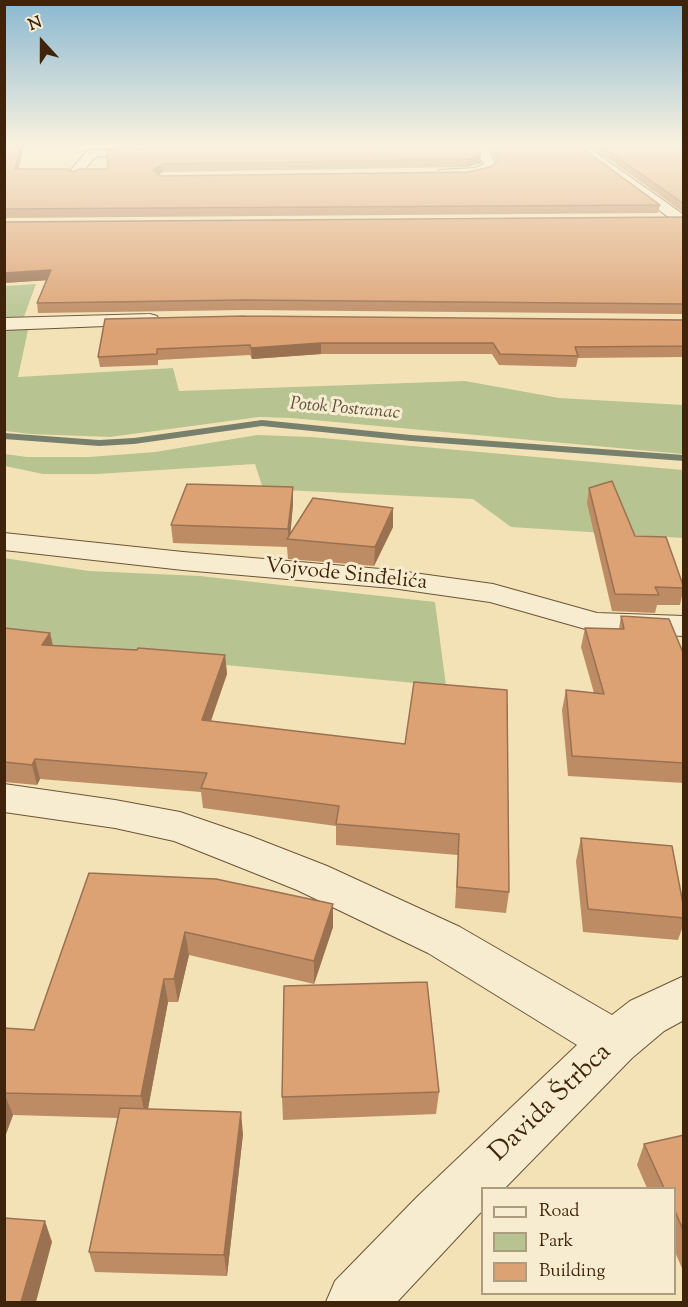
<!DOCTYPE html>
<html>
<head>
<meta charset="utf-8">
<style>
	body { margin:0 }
	#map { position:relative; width:688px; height:1307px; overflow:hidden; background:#f4e2b7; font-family:"Sorts Mill Goudy",serif }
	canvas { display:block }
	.frame { position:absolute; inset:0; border:6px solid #3f240b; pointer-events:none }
	.legend { position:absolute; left:481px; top:1187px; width:195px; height:108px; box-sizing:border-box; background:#f8ecd0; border:2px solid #ae9c81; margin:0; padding:8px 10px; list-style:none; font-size:18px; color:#3f240b }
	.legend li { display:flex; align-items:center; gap:12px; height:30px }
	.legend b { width:30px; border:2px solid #ae9c81 }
	.north { position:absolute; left:12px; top:12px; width:60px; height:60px; -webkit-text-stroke:4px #f8ecd0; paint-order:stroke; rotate:339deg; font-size:16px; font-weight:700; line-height:24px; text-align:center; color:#3f240b }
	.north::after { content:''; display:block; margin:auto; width:21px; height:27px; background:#3f240b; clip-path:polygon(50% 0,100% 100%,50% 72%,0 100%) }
</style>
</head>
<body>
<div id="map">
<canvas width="688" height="1307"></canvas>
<div class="frame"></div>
<ul class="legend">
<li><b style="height:8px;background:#f8ecd0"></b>Road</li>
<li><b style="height:16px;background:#b7c492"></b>Park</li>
<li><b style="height:16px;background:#dca274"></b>Building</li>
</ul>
<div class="north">N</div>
</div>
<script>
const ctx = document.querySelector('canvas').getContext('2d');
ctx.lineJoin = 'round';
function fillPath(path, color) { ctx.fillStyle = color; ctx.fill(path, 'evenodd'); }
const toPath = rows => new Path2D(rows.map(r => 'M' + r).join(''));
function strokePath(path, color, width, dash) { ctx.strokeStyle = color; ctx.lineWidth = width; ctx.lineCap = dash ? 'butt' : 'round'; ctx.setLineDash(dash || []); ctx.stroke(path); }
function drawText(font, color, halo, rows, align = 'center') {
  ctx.font = font + ' "Sorts Mill Goudy",serif'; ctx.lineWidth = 6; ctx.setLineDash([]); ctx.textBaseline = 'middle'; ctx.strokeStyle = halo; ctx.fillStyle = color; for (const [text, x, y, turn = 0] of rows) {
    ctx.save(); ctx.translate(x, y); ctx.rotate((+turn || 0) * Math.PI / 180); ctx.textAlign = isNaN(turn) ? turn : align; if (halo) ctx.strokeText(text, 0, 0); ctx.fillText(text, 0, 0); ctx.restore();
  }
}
fillPath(toPath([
	[36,284,22,322,5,322,4,286],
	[5,330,28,330,18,377,173,368,179,391,465,381,559,398,683,405,683,454,291,418,259,417,110,437,31,434,5,431],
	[257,435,311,437,683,470,683,538,511,527,473,499,263,489,255,464,97,474,43,474,5,466,5,454,27,457,89,457,155,452],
	[4,558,89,571,200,576,435,602,446,686,5,644]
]), '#b7c492');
fillPath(toPath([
	[262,420,411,435,684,455,684,461,411,441,262,426,134,444,99,446,4,439,4,433,99,440,134,438,262,420]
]), '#77806d');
const street = toPath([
	[146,145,154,145,158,148,152,152,95,157,79,176,74,177,68,173,87,151,146,145],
	[473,145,485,145,497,165,495,168,476,176,439,176,438,173,439,170,474,168,484,164,473,145],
	[571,145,585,145,684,215,684,223,675,222,571,145],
	[150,314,157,316,159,320,157,324,4,330,4,318,150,314],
	[4,533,183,552,392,570,493,584,597,613,684,616,684,636,596,632,490,602,392,588,183,570,4,550,4,533],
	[4,784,115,800,180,812,250,836,327,866,460,927,612,1015,630,1001,684,976,684,1020,664,1031,632,1058,505,1188,482,1188,482,1211,397,1302,326,1302,335,1281,417,1197,577,1045,428,953,297,890,174,841,115,828,4,812,4,784]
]);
strokePath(street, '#6c5436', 2);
fillPath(street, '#f8ecd0');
fillPath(toPath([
	[4,145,24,145,18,169,73,172,108,169,218,145,481,155,481,163,467,167,163,172,159,174,161,176,468,172,490,167,497,162,488,145,578,145,660,205,658,213,4,218],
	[589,145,684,145,684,213],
	[684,217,684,314,246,310,38,313,37,303,46,280,4,283,4,222],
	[105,319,684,320,684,357,578,358,576,367,499,365,492,354,321,354,252,359,250,355,158,360,158,365,100,367,98,357],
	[293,487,293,504,290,534,393,508,393,527,374,566,288,559,287,547,173,543,171,525],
	[589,488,684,587,680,605,657,605,655,613,612,611,587,503],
	[621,616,684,655,684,783,568,776,562,710,566,690,594,693,581,647,585,628,619,629],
	[4,628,50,633,53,645,225,655,227,674,211,721,405,744,509,892,506,913,455,908,458,855,336,845,336,826,203,808,201,792,40,779,37,785,4,782],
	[581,838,684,909,684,923,678,940,583,932,576,861],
	[89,873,333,904,333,927,314,984,189,955,178,1002,168,1002,148,1109,243,1134,227,1276,95,1272,89,1252,118,1118,13,1115,6,1134,4,1133,4,1028,34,1030],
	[439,1092,436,1114,283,1120,282,1097],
	[684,1135,684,1273,675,1252,675,1188,647,1188,637,1165,644,1144]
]), '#bd8b64');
fillPath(toPath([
	[21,145,24,145,17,176,15,169],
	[481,155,481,163,467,167,467,159],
	[162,164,163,172,154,177,153,170],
	[51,270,52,280,4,283,4,273],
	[321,343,321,354,252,359,251,348],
	[293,487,293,504,290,539,288,539,288,529],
	[393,508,393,527,374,566,375,547],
	[50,633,54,652,42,645],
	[225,655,227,674,204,740,202,720],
	[35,759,40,779,37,785,32,765],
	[333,904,333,927,314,984,314,961],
	[185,932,189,955,178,1002,174,979],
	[164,979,168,1002,146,1119,141,1096],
	[4,1093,13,1115,6,1134,4,1129],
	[241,1112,243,1134,227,1276,224,1255],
	[45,1221,52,1242,36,1302,21,1302]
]), '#9a7151');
const building = toPath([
	[4,145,21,145,15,169,68,169,73,172,80,169,108,169,107,150,218,145,475,145,481,155,467,159,162,164,153,170,161,176,468,172,490,167,497,162,500,157,492,145,578,145,660,205,4,209,4,145],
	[600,145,684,145,684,204,600,145],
	[684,217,684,304,245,300,37,303,51,270,4,273,4,222,684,217],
	[245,316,684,320,684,346,575,347,578,356,500,354,493,343,321,343,251,348,250,345,157,349,157,354,98,357,105,319,245,316],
	[612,481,635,536,666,537,684,588,655,587,659,595,615,594,589,488,612,481],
	[187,484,293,487,288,529,171,525,187,484],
	[313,498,393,508,375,547,287,539,313,498],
	[621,616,669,619,684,655,684,763,572,756,566,690,604,694,585,628,624,629,621,616],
	[4,628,50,633,42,645,137,650,138,648,225,655,202,720,405,744,414,682,507,690,509,892,457,887,459,834,336,824,339,806,201,788,207,773,35,759,32,765,4,762,4,628],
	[581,838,672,846,684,909,684,918,588,909,581,838],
	[89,873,216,879,333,904,314,961,185,932,174,979,164,979,141,1096,4,1093,4,1028,34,1030,89,873],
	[427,982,439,1092,282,1097,284,986,427,982],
	[120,1108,241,1112,224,1255,89,1252,120,1108],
	[684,1135,684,1232,675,1211,675,1188,664,1188,644,1144,684,1135],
	[4,1218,45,1221,21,1302,4,1302,4,1218]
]);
fillPath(building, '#dca274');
strokePath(building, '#9a7151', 1.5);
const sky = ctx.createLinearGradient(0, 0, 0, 328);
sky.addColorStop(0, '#89b8d1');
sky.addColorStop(0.44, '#faf2df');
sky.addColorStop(1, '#faf2df00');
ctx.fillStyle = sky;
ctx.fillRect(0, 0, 688, 328);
drawText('italic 18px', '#5b523c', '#f8ecd0', [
	["Potok Postranac",345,410,5]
]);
drawText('21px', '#3f240b', '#f8ecd0', [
	["Vojvode Sinđelića",346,576,6]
]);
drawText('26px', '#3f240b', '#f8ecd0', [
	["Davida Štrbca",552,1104,-44]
]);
</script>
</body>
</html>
